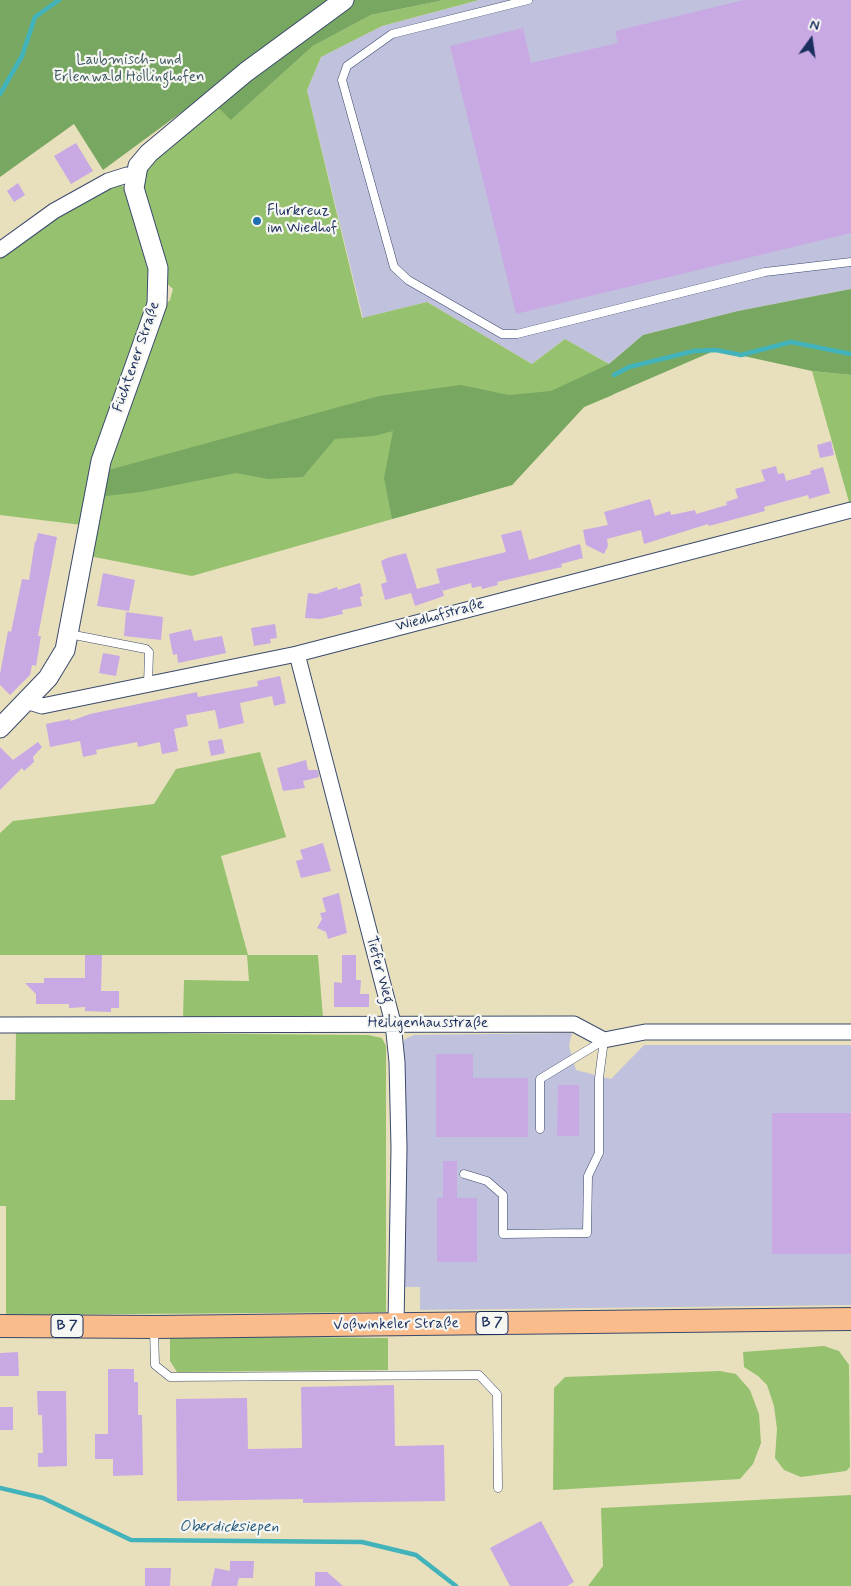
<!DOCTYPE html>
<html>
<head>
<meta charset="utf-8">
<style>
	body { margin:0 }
	#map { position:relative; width:851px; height:1586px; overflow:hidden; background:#e8e0bd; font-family:Mynerve,sans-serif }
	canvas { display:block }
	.north { position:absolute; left:786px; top:15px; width:50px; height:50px; -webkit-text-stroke:4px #f6f6f2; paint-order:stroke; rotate:14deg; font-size:14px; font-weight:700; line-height:20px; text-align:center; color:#1b2f5e }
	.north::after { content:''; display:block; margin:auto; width:18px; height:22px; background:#1b2f5e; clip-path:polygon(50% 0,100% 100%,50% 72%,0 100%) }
</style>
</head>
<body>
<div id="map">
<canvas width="851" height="1586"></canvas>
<div class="north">N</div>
</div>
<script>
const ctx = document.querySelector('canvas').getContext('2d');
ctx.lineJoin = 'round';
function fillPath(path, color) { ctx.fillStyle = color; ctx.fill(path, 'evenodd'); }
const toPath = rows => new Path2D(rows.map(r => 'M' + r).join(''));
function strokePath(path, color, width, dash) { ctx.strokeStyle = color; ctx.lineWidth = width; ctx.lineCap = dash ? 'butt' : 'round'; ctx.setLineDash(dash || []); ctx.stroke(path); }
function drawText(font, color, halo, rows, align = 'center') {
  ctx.font = font + ' Mynerve,sans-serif'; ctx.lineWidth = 4.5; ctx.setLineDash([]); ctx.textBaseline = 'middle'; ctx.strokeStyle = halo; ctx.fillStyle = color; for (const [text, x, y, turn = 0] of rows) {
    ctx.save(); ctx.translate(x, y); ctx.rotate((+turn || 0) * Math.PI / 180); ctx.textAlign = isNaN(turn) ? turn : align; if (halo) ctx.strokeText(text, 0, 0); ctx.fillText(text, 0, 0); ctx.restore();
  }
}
fillPath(toPath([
	[479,0,851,0,851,289,738,311,643,335,609,364,565,339,532,364,427,302,363,318,307,90,321,57,382,26],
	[572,1033,569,1046,576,1070,611,1079,644,1045,851,1045,851,1305,420,1310,420,1287,403,1287,402,1045,405,1039,414,1035]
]), '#c0c2dd');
fillPath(toPath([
	[444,0,479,0,382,26,321,57,307,90,362,318,427,302,532,364,565,339,609,364,613,395,584,407,512,485,192,576,89,556,97,497,164,306,170,300,173,289,165,282,141,195,146,171,153,157,215,105,232,119,313,46,371,15],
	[120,184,126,189,148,260,150,302,82,525,0,515,0,255,16,242,106,186],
	[812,371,851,375,851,504,849,502],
	[260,752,286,837,221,856,248,955,318,955,323,1018,183,1019,184,980,249,981,247,955,0,955,0,833,13,821,154,804,176,769],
	[16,1032,368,1035,382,1038,386,1046,386,1312,6,1315,6,1206,0,1206,0,1100,15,1100],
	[170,1336,388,1338,388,1370,177,1372,170,1361],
	[824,1346,839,1351,849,1365,850,1467,846,1471,801,1477,784,1470,775,1458,777,1429,774,1406,767,1385,758,1376,744,1367,743,1352],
	[720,1371,736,1374,750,1390,759,1414,761,1443,753,1464,740,1479,553,1490,554,1388,565,1377],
	[851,1495,851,1586,588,1586,603,1566,601,1508]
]), '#96c16e');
fillPath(toPath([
	[0,0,444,0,371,15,313,46,231,120,205,95,103,170,74,124,0,177],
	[851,289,851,375,812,371,716,350,584,407,512,485,392,519,384,478,393,431,374,436,335,439,303,477,268,479,236,473,141,492,97,497,105,471,379,396,461,385,509,395,551,391,609,364,643,335,738,311]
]), '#78a761');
strokePath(toPath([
	[0,94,22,56,35,17,59,0],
	[614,375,629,367,694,351,716,350,741,355,791,342,851,354],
	[0,1488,43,1498,131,1540,362,1542,416,1555,456,1586]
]), '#42b2bb', 4.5);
fillPath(toPath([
	[744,0,851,0,851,233,516,314,450,46,523,28,531,63,618,43,615,31],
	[76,143,93,171,71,184,54,156],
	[18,183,25,195,14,202,7,191],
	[831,441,834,455,820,458,817,445],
	[776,466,778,474,784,473,786,481,811,474,810,471,823,467,830,493,809,499,808,495,764,507,765,511,709,526,708,524,644,544,641,530,607,539,608,546,604,554,586,545,583,530,608,525,604,512,650,499,655,516,670,511,671,515,695,510,696,514,727,505,726,502,738,498,735,489,765,481,761,470],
	[521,530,529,560,580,544,583,558,561,564,562,567,497,582,498,585,482,589,481,586,472,588,471,583,442,591,441,585,444,596,415,606,411,593,385,600,381,584,387,582,381,561,387,558,406,553,417,589,440,583,436,569,506,552,501,535],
	[38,533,57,537,38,636,41,636,36,666,32,665,30,675,10,695,0,685,0,674,8,631,11,632,22,579,29,580,35,541,36,542],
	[103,573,135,580,129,611,97,606],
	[360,583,363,596,360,597,362,606,342,610,343,614,320,619,305,618,308,593,316,594,337,587,338,590],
	[126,612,163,617,161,640,124,636],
	[275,624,277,638,270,639,271,643,254,646,251,628],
	[191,629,194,641,222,636,226,653,178,663,177,654,173,655,169,634],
	[103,653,120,656,116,676,99,673],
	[280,676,286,703,274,706,272,696,240,703,244,723,219,729,215,710,186,715,188,726,174,729,178,751,162,754,160,742,138,747,137,742,96,750,97,754,83,757,80,741,50,747,46,724,70,719,71,721,90,714,197,692,198,697,258,686,257,681],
	[222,739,225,753,211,756,208,741],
	[38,742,42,747,33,757,34,762,24,771,22,768,0,790,0,747,13,760],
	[306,760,308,770,318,770,319,777,303,781,305,788,283,791,277,768],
	[323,843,331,871,301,878,296,861,303,859,300,850],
	[339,893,347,933,328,939,326,932,317,928,322,919,320,913,326,912,322,898],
	[85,955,102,955,101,991,119,991,119,1008,111,1008,111,1012,85,1011,85,1007,69,1008,69,1004,36,1004,36,994,25,983,44,983,44,978,85,978],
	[342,955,356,955,356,980,361,980,360,994,369,994,369,1007,334,1007,334,982,342,983],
	[436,1054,473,1054,473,1078,528,1078,528,1137,436,1137],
	[558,1085,579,1085,579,1136,557,1136],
	[772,1113,851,1113,851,1254,772,1254],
	[443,1161,457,1161,457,1198,477,1198,477,1262,437,1262,437,1198,443,1198],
	[18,1352,19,1376,0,1376,0,1353],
	[108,1369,134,1369,134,1382,138,1382,138,1415,142,1415,143,1475,113,1476,113,1459,95,1459,95,1434,108,1434],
	[394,1385,395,1446,444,1445,445,1501,303,1503,303,1499,177,1501,176,1399,247,1398,248,1449,302,1448,301,1387],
	[37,1391,66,1391,67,1466,38,1467,38,1453,43,1453,42,1415,38,1415],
	[0,1407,13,1407,13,1430,0,1430],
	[541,1521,574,1582,567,1586,510,1586,490,1548],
	[230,1561,254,1561,253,1578,239,1578,237,1586,211,1586,215,1568,230,1571],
	[145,1568,171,1568,170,1586,145,1586],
	[315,1572,327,1572,343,1586,315,1586]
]), '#c8a9e3');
const service = toPath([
	[528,0,392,34,347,66,342,80,394,267,408,280,502,334,517,334,765,272,851,262],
	[69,634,146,649,149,652,148,685],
	[540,1129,540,1079,604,1040],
	[464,1174,487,1181,503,1195,503,1234,587,1233,588,1176,599,1153,599,1078,604,1040],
	[154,1329,155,1365,170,1377,479,1375,497,1394,498,1488]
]);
const minor = toPath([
	[0,250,54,211,108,181,127,175,135,177],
	[297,654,393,1023,397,1062,399,1148,396,1325],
	[26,701,42,706,297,654,851,510],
	[0,1025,574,1024,604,1040,645,1032,851,1032]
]);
const tertiary = toPath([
	[0,728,48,678,65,650,101,461,157,304,158,268,134,188,138,166,149,153,246,72,344,0]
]);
const primary = toPath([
	[0,1326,154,1327,851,1319]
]);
strokePath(service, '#3a4a6c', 9);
strokePath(minor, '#3a4a6c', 17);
strokePath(tertiary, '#3a4a6c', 21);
strokePath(primary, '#3a4a6c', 24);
strokePath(service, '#fff', 8);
strokePath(minor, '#fff', 15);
strokePath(tertiary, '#fff', 19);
strokePath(primary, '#f9bc8a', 22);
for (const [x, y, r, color] of [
	[257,221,5,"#1f6fb2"]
]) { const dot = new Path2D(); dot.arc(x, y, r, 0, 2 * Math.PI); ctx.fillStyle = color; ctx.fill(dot); strokePath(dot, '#f6f6f2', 2); }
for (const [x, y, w] of [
	[492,1323,32],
	[67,1326,32]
]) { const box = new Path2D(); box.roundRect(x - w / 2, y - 11.5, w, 23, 4); ctx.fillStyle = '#f6f6f2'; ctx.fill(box); strokePath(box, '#1b2f5e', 1); }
drawText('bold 14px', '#1b2f5e', null, [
	["B 7",492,1323],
	["B 7",67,1326]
]);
drawText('15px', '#405b63', '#f6f6f2', [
	["Laubmisch- und",129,61],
	["Erlenwald Höllinghofen",129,78]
]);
drawText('15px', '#1b2f5e', '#f6f6f2', [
	["Flurkreuz",267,212],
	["im Wiedhof",267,229]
], 'left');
drawText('15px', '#1b2f5e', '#f6f6f2', [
	["Füchtener Straße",137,357,-71],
	["Wiedhofstraße",440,616,-15],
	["Tiefer Weg",379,970,75],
	["Heiligenhausstraße",428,1024],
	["Voßwinkeler Straße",396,1325,-1]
]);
drawText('italic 16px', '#295d7f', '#f6f6f2', [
	["Oberdicksiepen",229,1528]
]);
</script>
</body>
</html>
